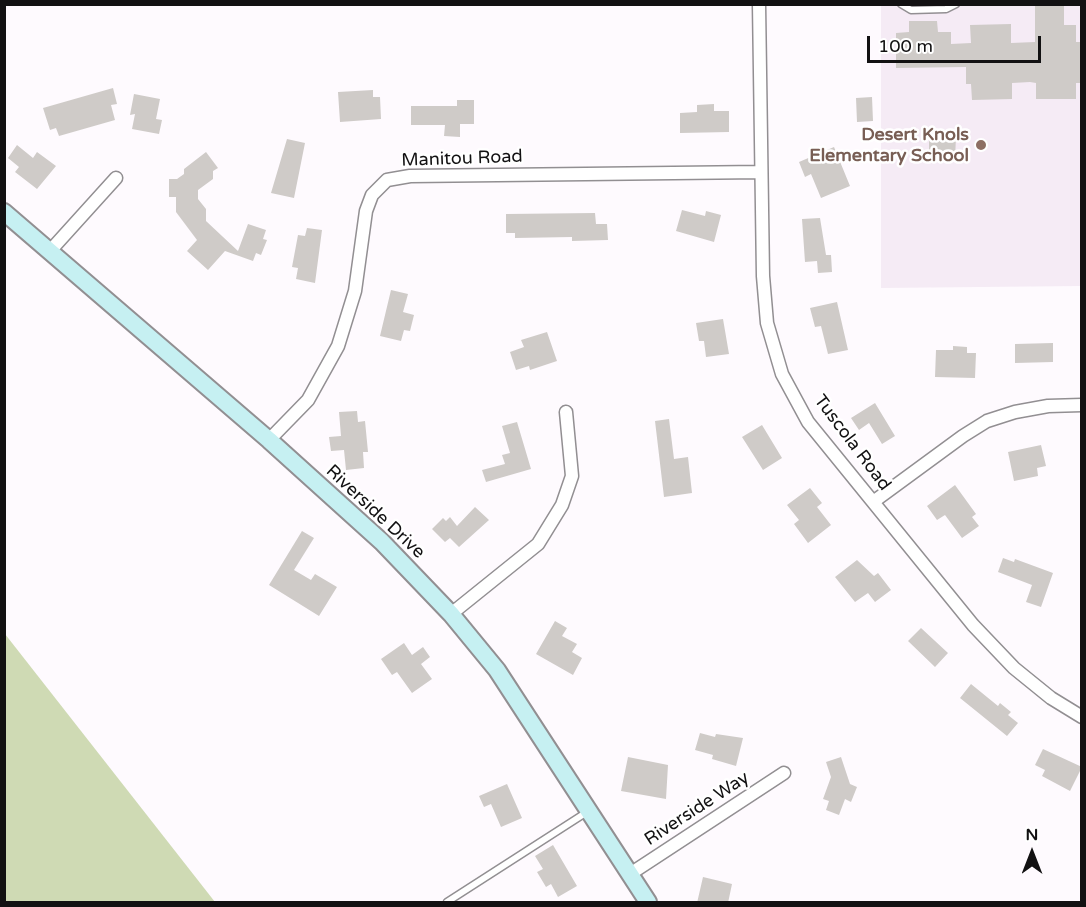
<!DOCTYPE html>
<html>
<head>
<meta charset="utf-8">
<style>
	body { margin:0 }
	#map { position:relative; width:1086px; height:907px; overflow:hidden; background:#fefafe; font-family:"Varela Round",sans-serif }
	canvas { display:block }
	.frame { position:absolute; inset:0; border:6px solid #121112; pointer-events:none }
	.north { position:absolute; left:1002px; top:823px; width:60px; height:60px; -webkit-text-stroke:4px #fff; paint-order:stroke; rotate:0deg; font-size:16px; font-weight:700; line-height:24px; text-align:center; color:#121112 }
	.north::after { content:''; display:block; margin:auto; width:21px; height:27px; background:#121112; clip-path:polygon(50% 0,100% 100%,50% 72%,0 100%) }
	.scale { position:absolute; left:867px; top:36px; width:174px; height:27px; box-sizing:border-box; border:3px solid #121112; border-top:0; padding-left:8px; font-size:18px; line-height:21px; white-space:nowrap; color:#121112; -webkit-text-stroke:4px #fff; paint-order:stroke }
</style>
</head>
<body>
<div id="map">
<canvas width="1086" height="907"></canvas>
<div class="frame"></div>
<div class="north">N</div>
<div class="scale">100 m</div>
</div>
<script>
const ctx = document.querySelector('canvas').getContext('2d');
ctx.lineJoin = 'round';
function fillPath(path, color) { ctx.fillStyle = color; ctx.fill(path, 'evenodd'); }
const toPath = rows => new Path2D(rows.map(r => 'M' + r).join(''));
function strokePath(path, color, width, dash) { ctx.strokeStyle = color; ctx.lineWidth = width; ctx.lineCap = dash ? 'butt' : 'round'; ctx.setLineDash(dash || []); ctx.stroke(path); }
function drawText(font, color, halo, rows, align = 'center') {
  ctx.font = font + ' "Varela Round",sans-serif'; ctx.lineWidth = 5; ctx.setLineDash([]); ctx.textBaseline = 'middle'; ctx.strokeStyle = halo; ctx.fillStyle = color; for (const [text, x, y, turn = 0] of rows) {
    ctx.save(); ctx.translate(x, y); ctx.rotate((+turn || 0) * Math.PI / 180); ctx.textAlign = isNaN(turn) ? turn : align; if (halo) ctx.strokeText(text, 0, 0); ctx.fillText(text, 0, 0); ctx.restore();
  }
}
fillPath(toPath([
	[881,5,1081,5,1081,286,881,288]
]), '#f5ebf5');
fillPath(toPath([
	[4,634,5,634,215,902,5,902]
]), '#cfdab4');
fillPath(toPath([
	[1035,4,1064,4,1064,25,1076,25,1076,42,1082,42,1081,83,1076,83,1076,99,1036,99,1036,83,1030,82,1012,83,1012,99,972,100,971,84,966,84,966,67,896,68,896,33,909,32,909,21,937,21,938,32,951,32,951,44,971,43,970,25,1011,24,1011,43,1035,42],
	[113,88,117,104,111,105,115,120,59,136,56,128,50,130,43,108],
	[373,90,373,97,380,97,381,119,340,122,338,92],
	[134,94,160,99,156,119,162,120,159,134,132,129,135,114,130,115],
	[872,97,873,121,857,122,856,98],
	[457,100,474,100,474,124,460,124,460,137,444,136,445,125,411,125,411,106,457,106],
	[714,104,714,111,729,111,729,132,680,133,680,113,697,112,697,105],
	[929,136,956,136,955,160,938,159,938,151,929,151],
	[287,139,305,143,294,198,271,193],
	[17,145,33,158,37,152,56,166,37,189,15,172,19,167,8,158],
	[834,147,850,186,821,198,811,174,805,177,799,162],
	[206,152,218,168,213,171,213,179,198,190,198,199,206,209,206,221,238,251,248,224,266,230,263,239,267,240,261,255,256,253,253,261,225,251,208,270,187,251,197,240,176,212,176,197,169,197,169,179,177,179,184,174,184,169],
	[682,210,705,216,706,211,721,215,714,242,676,231],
	[595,213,596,224,607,224,608,240,572,241,572,237,515,238,515,233,506,233,506,214],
	[820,218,826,255,831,255,832,272,818,273,817,261,805,262,802,219],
	[307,228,322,230,315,283,296,279,298,268,292,267,298,235,305,236],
	[391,290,408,294,403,312,414,315,410,331,404,330,401,341,380,336],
	[837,302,848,350,828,354,821,326,815,327,810,308],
	[723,319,729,354,706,357,704,341,699,341,696,323],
	[547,332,557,361,530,370,529,366,516,370,510,352,524,347,521,340],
	[1053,343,1053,362,1015,363,1015,344],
	[953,346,967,347,967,353,976,353,975,378,935,377,936,350,953,350],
	[875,403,895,436,882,444,869,423,859,430,851,418],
	[357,411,358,422,365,421,368,452,363,452,364,468,346,470,344,450,331,451,329,437,341,436,339,412],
	[669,419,674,459,688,457,692,493,664,497,655,421],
	[517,422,531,469,486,482,482,470,505,464,502,455,510,453,502,426],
	[762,425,782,458,763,470,742,437],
	[1041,445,1046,466,1037,468,1038,476,1014,481,1008,452],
	[955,485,976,514,972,517,979,526,962,538,945,515,937,520,927,506],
	[810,488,822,503,817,507,831,525,808,543,794,524,799,520,787,505],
	[475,507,489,520,459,547,450,538,445,542,432,529,443,518,446,521,450,517,457,526],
	[302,531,314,538,294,570,311,580,315,574,337,587,319,616,269,585],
	[1003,558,1014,562,1015,559,1053,573,1041,607,1026,602,1032,585,998,572],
	[857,560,874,576,878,573,891,590,875,602,868,593,855,602,835,577],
	[555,621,567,628,562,636,577,644,572,652,582,658,573,675,536,654],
	[921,628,948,653,935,667,908,641],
	[404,643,412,655,423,647,430,657,421,664,432,679,412,693,397,672,392,675,381,659],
	[971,684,998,706,1000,703,1011,712,1008,715,1018,723,1007,736,960,698],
	[700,733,715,737,716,734,743,738,736,766,712,759,713,755,695,750],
	[1043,749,1082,767,1070,791,1042,776,1045,770,1035,765],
	[628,757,668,765,666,799,621,791],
	[841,757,850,784,857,787,851,802,845,799,839,815,826,810,829,801,823,799,831,777,826,762],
	[507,784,522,818,501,827,491,804,484,807,479,796],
	[553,845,577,886,558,897,551,884,546,887,537,872,543,869,535,856],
	[703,877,732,884,728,903,697,903]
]), '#cfcbc8');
const lane = toPath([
	[901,4,911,10,946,9,956,4],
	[447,902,587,812]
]);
const street = toPath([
	[759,4,763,276,767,323,782,374,808,422,973,625,1014,668,1051,698,1082,717],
	[50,251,116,178],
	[269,440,308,400,338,346,355,291,366,211,372,195,387,180,410,176,761,172],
	[873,502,963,436,987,421,1015,412,1048,406,1082,405],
	[451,614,538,544,562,505,572,476,566,412],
	[630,874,784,773]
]);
const secondary = toPath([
	[4,212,269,440,382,542,451,614,497,670,648,902]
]);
strokePath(lane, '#928f92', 9);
strokePath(street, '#928f92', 15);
strokePath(secondary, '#928f92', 20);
strokePath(lane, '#fff', 6);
strokePath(street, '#fff', 12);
strokePath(secondary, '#c6f0f2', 16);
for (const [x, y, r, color] of [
	[981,145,6,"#8d6e63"]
]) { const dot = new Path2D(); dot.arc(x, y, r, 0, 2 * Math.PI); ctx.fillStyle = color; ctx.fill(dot); strokePath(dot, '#fff', 2); }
drawText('bold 18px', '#785e54', '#fff', [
	["Desert Knols",969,135],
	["Elementary School",969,156]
], 'right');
drawText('18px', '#121112', '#fff', [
	["Manitou Road",462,159,-2],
	["Tuscola Road",852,443,53],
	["Riverside Drive",375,512,43],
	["Riverside Way",697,809,-33]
]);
</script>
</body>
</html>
